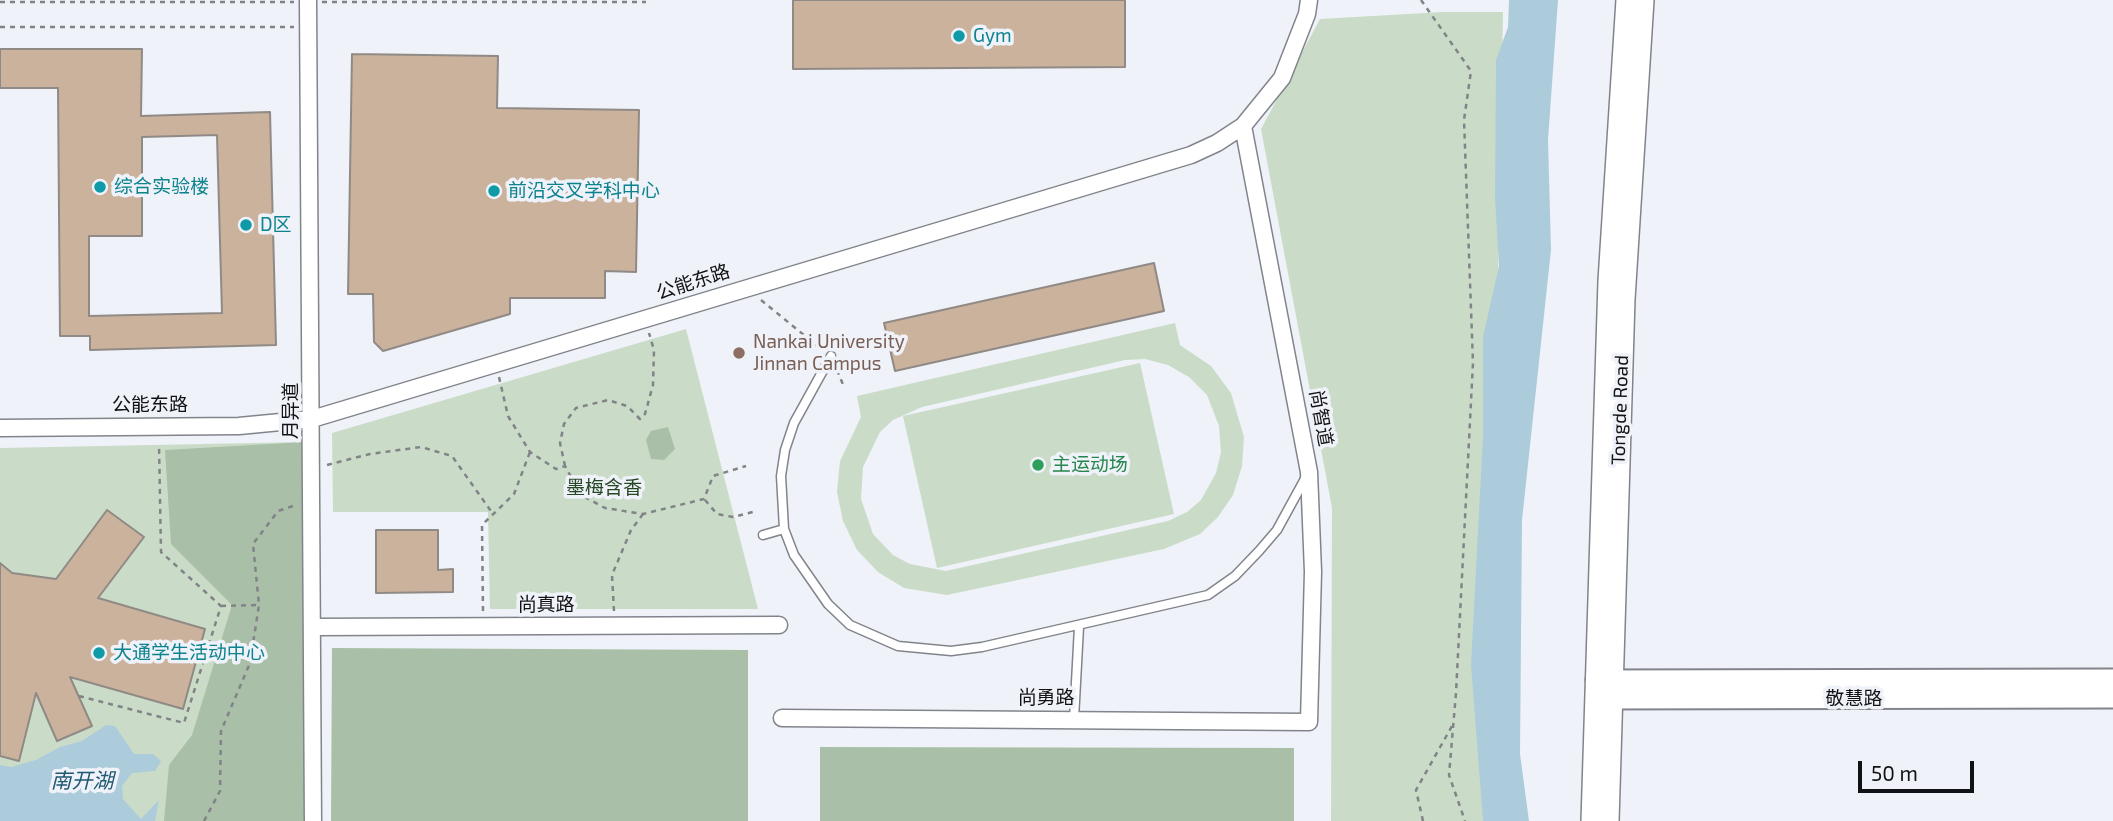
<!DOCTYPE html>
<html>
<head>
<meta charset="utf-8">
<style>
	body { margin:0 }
	#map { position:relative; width:2113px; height:821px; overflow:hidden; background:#eff2f8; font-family:"Exo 2",sans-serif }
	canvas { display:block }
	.scale { position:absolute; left:1858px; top:761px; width:116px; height:32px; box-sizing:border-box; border:4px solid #111214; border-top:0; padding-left:9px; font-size:21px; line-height:24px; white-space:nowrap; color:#111214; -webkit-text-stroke:5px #eff2f8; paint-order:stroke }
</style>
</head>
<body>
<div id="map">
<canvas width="2113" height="821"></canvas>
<div class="scale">50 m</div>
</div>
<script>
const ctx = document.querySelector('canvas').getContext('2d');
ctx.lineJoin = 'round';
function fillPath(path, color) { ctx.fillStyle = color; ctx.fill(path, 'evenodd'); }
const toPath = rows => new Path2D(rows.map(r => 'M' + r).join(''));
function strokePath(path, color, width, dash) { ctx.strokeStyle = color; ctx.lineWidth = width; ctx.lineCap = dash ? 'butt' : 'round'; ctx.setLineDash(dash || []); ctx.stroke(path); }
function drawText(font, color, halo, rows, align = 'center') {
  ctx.font = font + ' "Exo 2","Noto Sans SC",sans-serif'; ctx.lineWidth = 7; ctx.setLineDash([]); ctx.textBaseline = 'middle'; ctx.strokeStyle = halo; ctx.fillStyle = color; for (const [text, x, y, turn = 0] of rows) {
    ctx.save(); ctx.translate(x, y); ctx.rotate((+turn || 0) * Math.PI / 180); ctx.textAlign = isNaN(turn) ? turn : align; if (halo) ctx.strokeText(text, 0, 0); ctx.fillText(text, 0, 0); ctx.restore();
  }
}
fillPath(toPath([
	[1443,12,1503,12,1488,821,1331,821,1332,508,1261,129,1320,19],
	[1175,323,1180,345,1211,366,1231,393,1244,437,1242,466,1233,495,1218,517,1200,534,1164,549,947,595,904,588,878,572,857,550,843,521,837,492,840,461,861,417,857,396],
	[1145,359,1168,365,1189,377,1207,395,1219,426,1221,452,1216,473,1201,500,1187,512,1168,521,946,571,910,564,893,555,873,534,861,499,863,467,880,432,893,420,922,407,1125,360],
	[686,329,758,609,490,609,488,512,333,512,332,433],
	[1140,363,1174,514,937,568,903,416],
	[305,442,304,821,0,821,0,448]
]), '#cadcc8');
fillPath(toPath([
	[668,427,675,449,664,460,651,459,646,440,651,431],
	[305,442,304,821,164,821,169,765,192,735,232,605,171,544,165,450],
	[332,648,748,650,748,821,331,821],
	[820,747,1294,748,1294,821,820,821]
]), '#a9bfa7');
fillPath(toPath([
	[1509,0,1558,0,1548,140,1551,250,1522,520,1520,754,1529,821,1483,821,1471,665,1483,435,1483,337,1499,266,1495,198,1496,60,1508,27],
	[106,725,115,726,134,754,153,754,161,761,155,771,132,773,122,786,123,799,141,819,159,800,155,821,0,821,0,765,11,767,36,760,60,747,82,741]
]), '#acccdc');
const building = toPath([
	[793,0,1125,0,1125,67,793,69,793,0],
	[0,49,142,49,141,116,270,112,276,345,90,350,90,336,60,336,58,88,0,88,0,49],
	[217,135,222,313,89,316,89,236,142,236,142,137,217,135],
	[352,54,498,56,497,108,639,110,636,272,605,271,605,298,510,298,510,314,383,351,374,342,373,294,348,294,352,54],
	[1154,263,1164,311,895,371,884,323,1154,263],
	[107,510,144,537,98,598,205,629,183,709,70,677,92,726,57,741,36,693,19,761,0,756,0,563,12,573,56,579,107,510],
	[376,530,438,530,438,570,453,569,453,592,376,593,376,530]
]);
fillPath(building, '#cbb29d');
strokePath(building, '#908a86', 2);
const service = toPath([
	[831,356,794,423,785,450,781,476,784,529,794,555,828,604,850,625,898,646,951,651,982,647,1208,595,1235,576,1259,551,1277,530,1306,477],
	[763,535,784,529],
	[1074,719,1079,627]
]);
const minor = toPath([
	[308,0,313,821],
	[0,428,239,426,312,419,1191,155,1217,143,1243,126,1282,78,1307,14,1309,0],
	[313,627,779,625],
	[782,718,1309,722,1313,572,1309,472,1243,126]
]);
const tertiary = toPath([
	[1596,680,2113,679],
	[1596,699,2113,698]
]);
const secondary = toPath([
	[1592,821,1609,281,1627,0],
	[1608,821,1624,299,1643,0]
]);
strokePath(service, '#81848a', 11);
strokePath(minor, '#81848a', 19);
strokePath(tertiary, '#81848a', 23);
strokePath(secondary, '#81848a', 24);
strokePath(toPath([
	[1421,0,1471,71,1464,120,1473,363,1456,693,1449,775,1465,821],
	[0,2,294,2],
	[322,2,646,2],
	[0,27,294,27],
	[761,300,821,349],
	[837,370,844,387],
	[499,377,508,416,530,452,556,469,565,466,581,495,605,508,643,514,704,499,713,476,746,466],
	[327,465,370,454,421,447,452,456,493,514],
	[565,466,560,443,564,424,576,408,608,400,627,406,640,419,645,414,653,385,654,350,649,333],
	[705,500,717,514,733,517,757,511],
	[221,606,259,605],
	[483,611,482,525,514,494,530,452],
	[614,611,612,575,631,530,643,514],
	[79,696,184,723,221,606,161,552,159,444],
	[204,821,220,791,221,731,250,663,259,605,253,544,278,511,296,505],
	[1423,821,1416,790,1452,726]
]), '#818387', 2.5, [5, 5]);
strokePath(service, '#fff', 8);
strokePath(minor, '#fff', 16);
strokePath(tertiary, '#fff', 19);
strokePath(secondary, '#fff', 21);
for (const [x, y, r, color] of [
	[959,36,7,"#0f9aa8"],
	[100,187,7,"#0f9aa8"],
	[494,191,7,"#0f9aa8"],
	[246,225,7,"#0f9aa8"],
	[739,353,7,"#8d6e63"],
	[1038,465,7,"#2e9e5b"],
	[99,653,7,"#0f9aa8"]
]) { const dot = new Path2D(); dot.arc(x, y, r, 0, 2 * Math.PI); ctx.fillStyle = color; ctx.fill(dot); strokePath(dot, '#eff2f8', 2.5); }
drawText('19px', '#0d838f', '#eff2f8', [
	["Gym",973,36],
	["综合实验楼",114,187],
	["前沿交叉学科中心",508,191],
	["D区",260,225],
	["大通学生活动中心",113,653]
], 'left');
drawText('19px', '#111214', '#eff2f8', [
	["公能东路",693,282,-18],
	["公能东路",150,405],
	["Tongde Road",1620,410,-88],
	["月异道",291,411,-90],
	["尚智道",1321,418,80],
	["尚真路",546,605],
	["尚勇路",1046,698],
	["敬慧路",1854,699]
]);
drawText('19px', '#785e54', '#eff2f8', [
	["Nankai University",753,342],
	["Jinnan Campus",753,364]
], 'left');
drawText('19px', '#27864d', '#eff2f8', [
	["主运动场",1052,465]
], 'left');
drawText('19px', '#264724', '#eff2f8', [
	["墨梅含香",604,488]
]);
drawText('italic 21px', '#205972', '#eff2f8', [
	["南开湖",82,781]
]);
</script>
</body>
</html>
